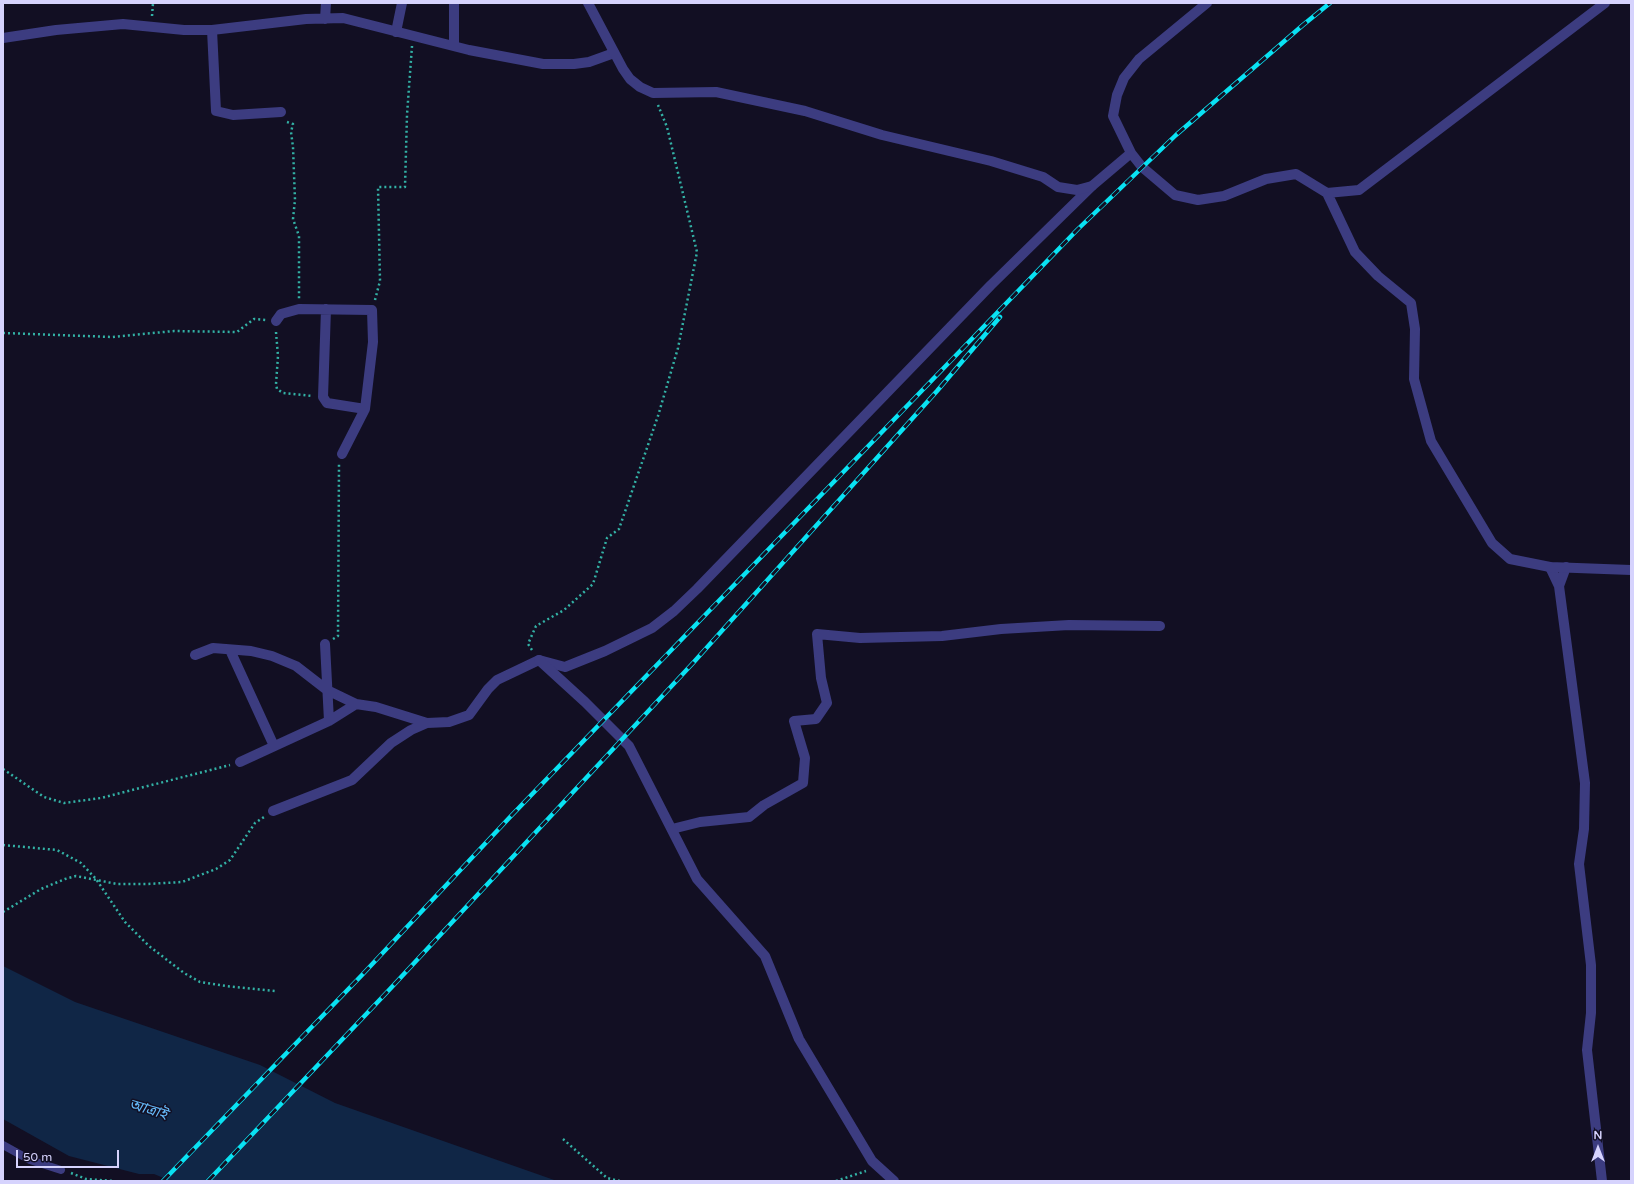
<!DOCTYPE html>
<html>
<head>
<meta charset="utf-8">
<style>
	body { margin:0 }
	#map { position:relative; width:1634px; height:1184px; overflow:hidden; background:#120f23; font-family:"Varela Round",sans-serif }
	canvas { display:block }
	.frame { position:absolute; inset:0; border:4px solid #d6d3fd; pointer-events:none }
	.north { position:absolute; left:1578px; top:1128px; width:40px; height:40px; -webkit-text-stroke:3px #120f23; paint-order:stroke; rotate:0deg; font-size:11px; font-weight:700; line-height:16px; text-align:center; color:#d6d3fd }
	.north::after { content:''; display:block; margin:auto; width:14px; height:18px; background:#d6d3fd; clip-path:polygon(50% 0,100% 100%,50% 72%,0 100%) }
	.scale { position:absolute; left:16px; top:1150px; width:103px; height:18px; box-sizing:border-box; border:2px solid #d6d3fd; border-top:0; padding-left:5px; font-size:12px; line-height:14px; white-space:nowrap; color:#d6d3fd; -webkit-text-stroke:3px #120f23; paint-order:stroke }
</style>
</head>
<body>
<div id="map">
<canvas width="1634" height="1184"></canvas>
<div class="frame"></div>
<div class="north">N</div>
<div class="scale">50 m</div>
</div>
<script>
const ctx = document.querySelector('canvas').getContext('2d');
ctx.lineJoin = 'round';
function fillPath(path, color) { ctx.fillStyle = color; ctx.fill(path, 'evenodd'); }
const toPath = rows => new Path2D(rows.map(r => 'M' + r).join(''));
function strokePath(path, color, width, dash) { ctx.strokeStyle = color; ctx.lineWidth = width; ctx.lineCap = dash ? 'butt' : 'round'; ctx.setLineDash(dash || []); ctx.stroke(path); }
function drawText(font, color, halo, rows, align = 'center') {
  ctx.font = font + ' "Varela Round","Noto Sans Bengali",sans-serif'; ctx.lineWidth = 3; ctx.setLineDash([]); ctx.textBaseline = 'middle'; ctx.strokeStyle = halo; ctx.fillStyle = color; for (const [text, x, y, turn = 0] of rows) {
    ctx.save(); ctx.translate(x, y); ctx.rotate((+turn || 0) * Math.PI / 180); ctx.textAlign = isNaN(turn) ? turn : align; if (halo) ctx.strokeText(text, 0, 0); ctx.fillText(text, 0, 0); ctx.restore();
  }
}
fillPath(toPath([
	[3,966,75,1002,260,1065,335,1103,557,1181,171,1181,154,1174,139,1174,69,1156,3,1119]
]), '#102646');
strokePath(toPath([
	[152,16,153,3],
	[287,122,293,124,291,132,293,147,295,200,293,219,299,236,299,299],
	[375,300,380,281,378,187,405,187,407,115,412,46],
	[276,332,278,356,276,384,277,389,283,393,312,396],
	[3,333,112,337,174,331,237,332,254,319,266,320],
	[333,639,338,636,339,464],
	[532,650,528,644,536,626,564,610,593,584,607,538,619,529,658,416,678,348,697,252,667,127,658,105],
	[3,769,44,797,64,803,101,798,230,765],
	[3,845,57,850,81,863,96,879,125,922,149,946,184,973,200,982,226,986,275,991],
	[3,912,41,889,65,879,76,876,117,884,147,884,182,882,216,869,230,860,255,823,264,817],
	[563,1139,607,1178,620,1181],
	[71,1173,86,1179,114,1181],
	[836,1181,866,1171]
]), '#33b1a5', 2.5, [2, 3]);
strokePath(toPath([
	[3,1145,30,1160,61,1170]
]), '#3c3c80', 8);
strokePath(toPath([
	[454,3,454,46],
	[325,19,326,3],
	[212,30,216,111,233,115,281,112],
	[396,32,402,3],
	[3,38,56,30,123,24,184,30,212,30,306,19,343,18,469,50,543,64,574,64,589,62,614,53],
	[326,309,323,397,327,403,365,409],
	[276,321,281,314,299,309,372,310,373,342,365,409,342,454],
	[1550,567,1559,586,1566,567],
	[1559,586,1585,783,1584,829,1579,864,1591,965,1591,1013,1587,1050,1602,1181],
	[325,644,329,721],
	[230,650,274,746],
	[195,655,213,648,251,651,272,656,296,666,327,690,356,704],
	[240,762,329,721,356,704,376,707,427,723,449,722,469,715,488,689,497,680,539,660,565,667,605,651,652,628,674,611,697,589,991,285,1092,186],
	[273,811,352,780,391,743,411,730,427,723],
	[672,829,700,822,749,817,764,805,803,783,805,758,794,721,816,719,827,703,821,678,817,634,860,638,942,636,1001,629,1069,625,1160,626]
]), '#3c3c80', 10);
strokePath(toPath([
	[588,3,623,69,630,79,640,87,653,93,716,92,805,111,882,135,991,161,1043,177,1058,187,1077,190,1092,186,1131,153],
	[1207,3,1139,59,1124,78,1117,95,1113,116,1131,153,1142,167,1175,195,1198,200,1224,196,1266,179,1296,174,1327,193,1359,190,1605,3],
	[1327,193,1355,252,1378,276,1411,303,1415,329,1414,379,1431,441,1492,543,1510,559,1550,567,1631,570],
	[539,660,585,702,629,746,697,879,765,956,799,1039,872,1161,894,1181]
]), '#3c3c80', 10);
const rail = toPath([
	[163,1181,362,975,511,816,1078,229,1176,135,1303,25,1330,3],
	[208,1181,390,989,693,663,937,391,1000,317]
]);
strokePath(rail, '#09e2f3', 4.5);
strokePath(rail, '#120f23', 3, [9]);
drawText('italic 15px', '#65b9f9', '#120f23', [
	["আত্রাই",148,1110,16]
]);
</script>
</body>
</html>
